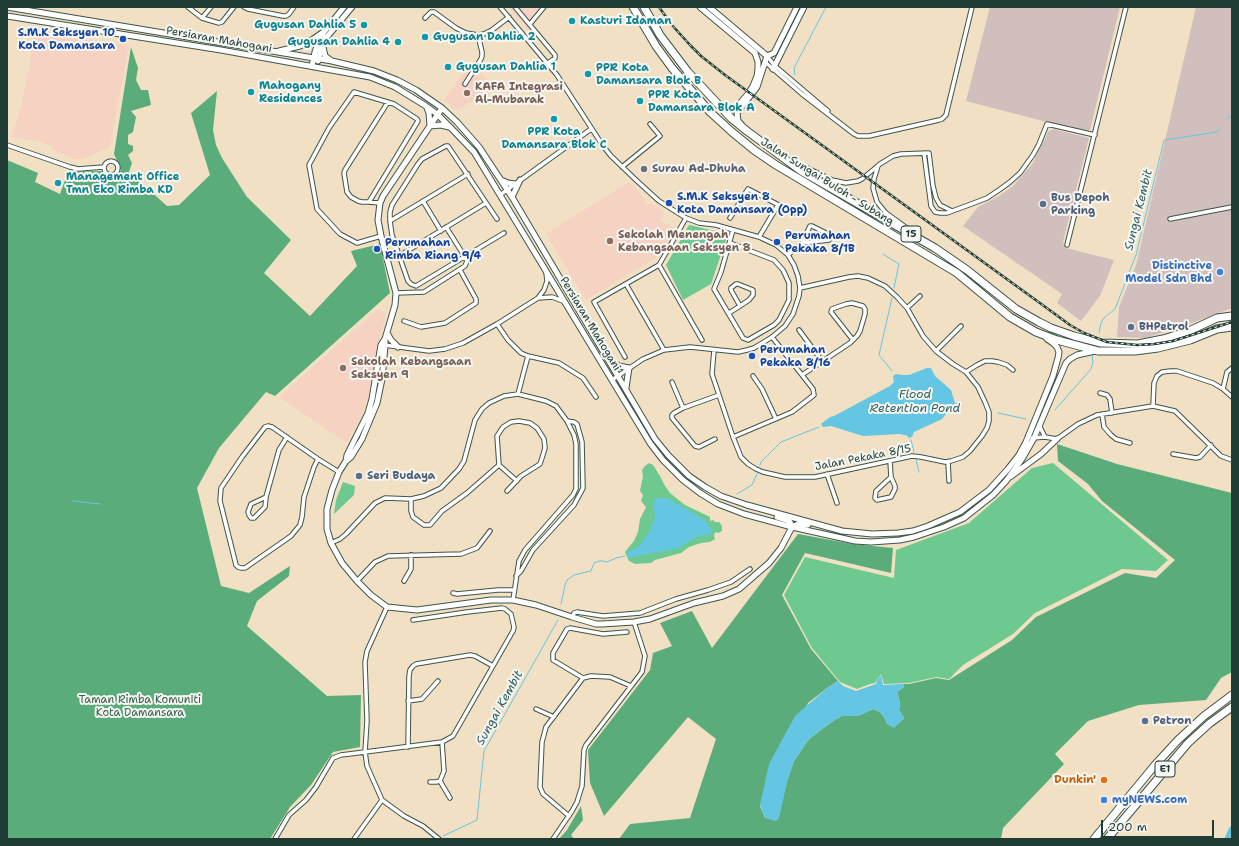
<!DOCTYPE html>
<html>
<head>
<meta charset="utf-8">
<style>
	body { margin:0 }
	#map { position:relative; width:1239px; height:846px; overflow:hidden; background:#f1e0c3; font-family:"Shantell Sans",sans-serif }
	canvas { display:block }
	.frame { position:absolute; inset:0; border:8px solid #1f3d34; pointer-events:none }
	.scale { position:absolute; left:1101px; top:820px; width:113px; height:18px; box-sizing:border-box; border:2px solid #1f3d34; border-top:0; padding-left:5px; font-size:12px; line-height:14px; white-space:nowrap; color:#1f3d34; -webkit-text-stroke:3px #f6f6f2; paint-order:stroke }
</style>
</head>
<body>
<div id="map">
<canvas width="1239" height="846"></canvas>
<div class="frame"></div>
<div class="scale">200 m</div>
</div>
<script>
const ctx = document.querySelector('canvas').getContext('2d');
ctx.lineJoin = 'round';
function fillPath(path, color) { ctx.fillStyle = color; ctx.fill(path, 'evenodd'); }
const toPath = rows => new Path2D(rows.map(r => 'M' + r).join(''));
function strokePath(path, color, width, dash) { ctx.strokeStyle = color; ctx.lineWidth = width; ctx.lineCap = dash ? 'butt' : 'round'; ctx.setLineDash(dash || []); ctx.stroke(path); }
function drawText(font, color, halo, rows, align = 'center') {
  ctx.font = font + ' "Shantell Sans",sans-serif'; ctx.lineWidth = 4; ctx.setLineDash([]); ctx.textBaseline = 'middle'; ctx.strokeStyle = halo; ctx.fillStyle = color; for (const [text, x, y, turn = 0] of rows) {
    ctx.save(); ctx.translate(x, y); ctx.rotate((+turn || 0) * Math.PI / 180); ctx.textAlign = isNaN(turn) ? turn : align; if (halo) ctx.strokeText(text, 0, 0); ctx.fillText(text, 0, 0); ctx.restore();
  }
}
fillPath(toPath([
	[508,7,547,7,527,30],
	[35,35,129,45,110,147,83,159,74,159,52,150,53,147,41,142,12,137,22,103],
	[470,64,495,85,457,111,444,100],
	[629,182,641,194,646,204,652,204,664,212,660,220,675,229,665,248,657,257,586,300,546,234],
	[378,309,386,313,376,357,371,389,361,418,347,443,279,397]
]), '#f6d2c3');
fillPath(toPath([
	[990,7,1120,7,1090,130,1088,131,1043,121,966,101],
	[1196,7,1232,7,1232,308,1184,326,1145,338,1117,337,1119,307,1136,265],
	[1053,129,1089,138,1063,242,1066,248,1114,260,1100,296,1081,321,1057,303,1062,294,963,226,978,207,999,196,1013,186,1033,163,1048,132]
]), '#d1bfbd');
fillPath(toPath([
	[689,225,728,234,711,284,683,300,666,265],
	[649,463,653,465,660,476,665,486,670,493,685,505,710,517,710,521,713,520,715,522,719,522,722,526,722,531,718,533,715,532,714,536,715,539,710,542,701,543,689,547,681,553,655,560,651,563,635,564,629,561,625,552,634,541,638,532,640,519,646,507,641,501,643,495,640,491,643,477,642,470,645,466],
	[1053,463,1168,560,1156,571,1122,569,1035,613,1013,634,963,665,949,679,936,677,909,683,884,684,881,674,875,683,870,684,857,689,840,682,812,648,784,595,805,557,894,578,896,550,969,523,1032,468],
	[343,482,355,486,354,495,334,514,336,500]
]), '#6ec990');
fillPath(toPath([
	[131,47,138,68,136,80,141,90,148,90,151,105,131,111,136,117,133,132,128,135,128,144,133,146,133,151,128,155,132,163,129,172,167,206,179,205,210,175,191,113,217,91,213,130,216,145,222,158,247,197,291,240,264,273,310,316,357,266,351,251,380,244,390,293,275,396,266,392,219,448,197,488,221,586,249,593,290,566,289,576,257,601,247,626,327,696,361,695,360,747,333,752,311,785,290,807,270,839,7,839,7,160,38,173,35,182,60,194,68,172,101,171,111,182,121,170,114,154],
	[1057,444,1117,464,1232,493,1232,672,1221,678,1206,700,1139,705,1088,721,1055,754,1064,764,1003,828,1001,839,619,839,630,824,690,818,716,739,688,717,604,816,590,783,588,750,650,670,653,653,672,646,660,623,692,611,712,648,798,534,853,544,893,548,891,573,805,553,782,595,811,649,838,681,827,688,808,703,760,806,765,818,788,778,794,761,809,739,833,721,842,716,858,716,873,709,880,712,884,717,887,724,899,723,904,718,899,710,900,702,897,692,904,687,903,684,909,684,936,678,949,680,1012,640,1036,617,1125,573,1156,578,1175,560,1102,501,1088,484,1058,461],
	[581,806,583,820,571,835,574,839,559,839,567,830]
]), '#5aad7a');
fillPath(toPath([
	[927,368,931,368,935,376,951,390,955,403,942,419,914,432,912,437,908,438,908,436,900,434,863,436,831,426,823,427,821,424,830,417,834,416,890,386,894,382,893,376,896,374,903,375,909,375],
	[667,498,706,521,713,533,694,538,679,548,628,558,627,553,639,546,650,531,655,517,653,503,655,499],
	[881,675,883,685,903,684,904,687,897,692,900,702,899,710,904,718,894,728,887,724,884,717,880,712,873,709,858,716,842,716,833,721,809,739,794,761,788,778,779,818,776,821,765,818,760,805,769,764,795,716,827,688,838,681,843,686,856,691,876,684,877,680]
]), '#64c6e2');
strokePath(toPath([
	[795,75,794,68,826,7],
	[1228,117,1232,117],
	[883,254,899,264,894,288],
	[892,298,879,355,892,371],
	[1099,333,1101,323,1104,318,1115,309,1136,255,1164,140,1217,132,1220,129],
	[955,403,962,405],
	[1055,410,1091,369,1093,362,1092,355],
	[998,413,1026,419],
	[911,440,914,452],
	[916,460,919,472],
	[760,465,761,462,781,442,819,427],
	[737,494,752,485,757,474],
	[73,501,100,504],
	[561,604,565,585,567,580,574,575,591,571,594,563,599,561,603,561,607,562,616,558,625,556],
	[443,836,477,820,484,751,558,620]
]), '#64c6e2', 1);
strokePath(toPath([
	[1228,839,1232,830]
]), '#64c6e2', 7);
const street = toPath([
	[188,7,202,18,219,23,222,22,234,7],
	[244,7,248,9,283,16,286,16,289,14,294,7],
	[500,7,557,75,603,146,611,156,636,180,659,201,686,218,699,223,716,225,759,237,776,245,788,255,794,265,798,276,800,288,799,296,793,314,785,326,772,337,754,348,747,350,738,352,690,347,664,350,643,359,612,380],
	[515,7,555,55,555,58,548,63],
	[202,18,211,7],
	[425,18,431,12,434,12,456,28,466,33,478,35,484,34,492,30,509,17],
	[530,24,544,7],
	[767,56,775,66,828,111],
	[765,62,802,94,854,134,858,136,869,136,939,120,942,119,946,115,972,7],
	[465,84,481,59,482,56,482,52,478,35],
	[7,145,70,167,78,169,104,167],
	[924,153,931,206,935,212,940,213,947,213,974,203,987,198,999,190,1010,182,1020,173,1033,155,1039,144,1047,124,1095,135],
	[793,161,832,180,846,183,858,181,862,179,880,164,893,156,901,154,929,153,933,186,936,198,940,205,952,211],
	'104 168a7 7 0 1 1 14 0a7 7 0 1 1-14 0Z',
	[878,166,874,179,873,188,877,202,886,213,908,229],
	[622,167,660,136,650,124],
	[500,195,591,129],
	[423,201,441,231],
	[369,202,418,121,417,119,394,104,354,92,329,128,309,165,317,209,340,234,357,243,381,236],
	[380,203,369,202,362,202,358,201,351,197,347,192,344,173,345,170,388,102],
	[730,218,748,189,794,213],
	[497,219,448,146,446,146,422,159,418,164,392,205,390,212,390,221,392,235,408,281,411,284,416,286,504,233],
	[1170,219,1232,207],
	[390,221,468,174],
	[759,237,778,205],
	[730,243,774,260,783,270,789,283,789,300,779,320,774,325,748,340,743,338,714,289,721,272,733,230],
	[1067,245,1126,7],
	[788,255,802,243,810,226,812,226,830,235,831,236,829,240,802,243],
	[399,256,486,203],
	[659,265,702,340],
	[626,284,664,350],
	[396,293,424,292,465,266,467,261,465,257,446,227],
	[538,298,552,297,563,301],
	[907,308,920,296],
	[729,313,740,306,749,300,753,295,753,290,738,284,736,284,731,288,731,290,740,306],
	[404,321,421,327,445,323,476,303,476,299,460,270],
	[497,324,508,340,521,353,528,356,559,363,583,378,596,397],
	[799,330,822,361],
	[384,345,429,351,445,349,463,343,497,324,538,298,544,290,547,281,546,272],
	[714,350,712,374,733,437,741,457,748,464,756,469,763,472,785,477,815,477,912,456,921,457,945,462,951,461,963,457,970,451,982,436,987,428,989,421,989,412,985,402,978,387,966,372,953,364,936,351,923,336,907,308,897,297,885,286,868,278,858,276,849,277,800,288],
	[936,351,961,326],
	[625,357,594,302,659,265,686,218],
	[966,372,977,365,985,361,992,361,998,362,1007,365,1013,370],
	[802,375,850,343,857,336,860,331,865,314,865,309,863,306,852,303,846,304,832,309,831,312,853,340],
	[753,376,762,389,776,419],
	[672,382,683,408],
	[1223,389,1227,372,1232,368],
	[1100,393,1107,395,1110,399,1112,413],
	[518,394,528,356],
	[1153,406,1154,383,1157,376,1162,372,1171,371,1177,371,1213,383,1223,389,1232,397],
	[1102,414,1104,427,1111,435,1116,439,1130,443],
	[1039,425,1045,437],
	[268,426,272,427,318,459,314,467,304,497,302,517,300,525,291,536,281,543,245,568,241,568,238,567,236,565,220,501,221,488,242,457,265,427,268,426],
	[733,437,792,412,814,395,813,389,772,337],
	[1032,438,1045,437,1057,439,1078,424,1097,415,1153,406,1175,411,1221,456,1232,460],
	[715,439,699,447,695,446,672,418,672,415,674,413,683,408,719,395],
	[1173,454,1196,458,1200,457,1211,445],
	[318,459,339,472],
	[890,461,891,477,895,486,895,489,891,497,877,500,875,498,876,491,891,477],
	[948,462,949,481],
	[499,465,517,481],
	[827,474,837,503],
	[266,497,251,504,248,512,249,515,251,518,254,518,265,507,266,497,279,450,287,437],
	[411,499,411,511,413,517,424,525,430,525,442,511,467,493,499,465,497,436,503,427,511,422,519,421,530,423,537,428,544,439,545,448,542,458,540,464,521,476,507,491],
	[331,543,340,539,346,534,375,503,385,498,411,499,424,496,441,488,459,469,464,461,475,420,482,409,489,403,504,396,518,394,546,401,556,406,567,421,574,435,576,444,576,489,573,495,525,550,519,561,513,600],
	[516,576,521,571,533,550,574,505,581,492,583,488,582,442,577,424,574,422,567,421],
	[357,581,375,562,388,556,461,554,477,548,490,531],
	[404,581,411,569,411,555],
	[453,593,457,594,498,590,514,590],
	[387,607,367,651,365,662,367,721,365,752,367,766,382,800,404,816,423,826,439,839],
	[572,617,574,613,577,612,603,616,640,613,676,599,708,590,731,582,750,569],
	[583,678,553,660,553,653,567,629,570,628,603,634,627,632],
	[408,701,422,699,438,681],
	[536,709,554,717],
	[408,747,409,676,410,670,413,666,416,664,470,655,475,656,493,666],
	[440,781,450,798],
	[430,782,436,782,440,781,444,771,442,742],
	[569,816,543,794,540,787,542,742,546,727,583,678,591,676,610,677,631,686],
	[275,839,289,815,306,800,316,787,333,758,341,755,365,752,442,742,453,736,513,631,514,627,511,614,505,609,502,608,467,612,413,620],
	[354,839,382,800],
	[553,839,572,811,577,802,582,786,584,750,586,745,642,672,645,656,634,622]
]);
const secondary = toPath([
	[7,7,332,61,374,71,397,80,416,90,442,108,457,122,479,147,512,197,655,439,668,455,689,476,705,487,721,496,747,505,842,531,872,534,898,533,913,531,928,526,960,512,989,490,1008,469,1019,455,1026,442,1053,376,1058,358,1059,352,1057,347,1053,343,1047,339],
	[700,7,755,53,758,62,758,69,757,76,753,86,748,94,736,108,732,109,722,107],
	[709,7,767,56],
	[7,16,221,50,370,77,395,87,426,106,437,114,450,127,474,152,650,443,663,460,683,480,700,493,718,504,744,514,792,527,855,541,871,542,900,540,914,537,944,527,964,518,993,495,1006,481,1022,459,1034,438,1066,363,1070,359,1077,355,1095,351],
	[323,47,325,56,332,61],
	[279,51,300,46,309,42,322,33],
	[767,56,774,53,797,7],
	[318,61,320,53,326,38,352,7],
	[312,66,315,52,320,39,324,32,344,7],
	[773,69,804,7],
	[427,108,429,113,430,126,441,125,449,127],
	[442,108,383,196,380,203,378,220,381,236,396,293,395,305,385,339,385,346,382,379,377,403,362,439,351,457,346,461,339,472,332,490,327,509,327,529,331,543,342,563,357,581,371,595,387,607,417,610,491,600,513,600,536,605,572,617,596,624,602,624,634,622,650,619,694,603,723,596,739,589,769,563,781,548,792,527],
	[741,124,738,121,737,113,757,87,767,56],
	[501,180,508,183,515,184],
	[512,197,520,180],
	[387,333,391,340,398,347],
	[610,361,619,366,629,368,626,388],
	[346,461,347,455,368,413,372,399,381,345,385,339],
	[1010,477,1041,454,1057,439],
	[777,517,787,520,790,522,792,527],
	[792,527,798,524,808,525]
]);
const highway = toPath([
	[633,7,656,46,672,68,710,112,732,132,754,150,776,165,957,273,1010,317,1036,332,1057,340,1098,351,1135,351,1158,348,1190,340,1217,329,1232,327],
	[644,7,660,35,688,72,731,118,747,131,801,171,935,248,967,270,1016,309,1039,322,1051,328,1074,336,1101,343,1138,344,1163,339,1189,331,1217,318,1232,316],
	[1094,839,1155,765,1178,740,1204,716,1232,695],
	[1107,839,1188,743,1210,723,1232,707]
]);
strokePath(street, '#3e5549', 5.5);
strokePath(secondary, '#3e5549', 7);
strokePath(highway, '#3e5549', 9);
strokePath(street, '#fff', 3.5);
strokePath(secondary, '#fff', 5);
strokePath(highway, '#fff', 7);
const rail = toPath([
	[659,7,671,24,690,45,701,56,725,75,1033,298,1070,325,1084,333,1107,342,1137,345,1154,344,1173,341,1232,322]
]);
strokePath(rail, '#1f3d34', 2.5);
strokePath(rail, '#f6f6f2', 1, [3]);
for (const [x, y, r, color] of [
	[572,21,4,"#0f9aa8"],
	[364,25,4,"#0f9aa8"],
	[425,37,4,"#0f9aa8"],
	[123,39,4,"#1a4fb4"],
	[398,42,4,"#0f9aa8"],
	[448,67,4,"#0f9aa8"],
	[588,74,4,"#0f9aa8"],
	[251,92,4,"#0f9aa8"],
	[467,93,4,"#8d6e63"],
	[640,101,4,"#0f9aa8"],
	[554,119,4,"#0f9aa8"],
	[644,169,4,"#6b7280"],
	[58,183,4,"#0f9aa8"],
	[669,203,4,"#1a4fb4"],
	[1043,204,4,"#5c6f8a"],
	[610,241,4,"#8d6e63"],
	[777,242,4,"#1a4fb4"],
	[377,249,4,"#1a4fb4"],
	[1220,272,4,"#3f7fe0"],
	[1131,327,4,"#5c6f8a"],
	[752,356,4,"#1a4fb4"],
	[343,368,4,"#8d6e63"],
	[359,476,4,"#5c6f8a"],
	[1145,721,4,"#5c6f8a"],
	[1104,780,4,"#e8710a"],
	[1104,800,4,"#3f7fe0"]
]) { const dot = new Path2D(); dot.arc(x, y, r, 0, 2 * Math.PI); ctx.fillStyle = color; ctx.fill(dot); strokePath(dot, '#f6f6f2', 1.5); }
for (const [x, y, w] of [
	[911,234,20],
	[1165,769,20]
]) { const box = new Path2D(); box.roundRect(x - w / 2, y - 8, w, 16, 3); ctx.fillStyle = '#f6f6f2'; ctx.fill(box); strokePath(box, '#1f3d34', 1); }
drawText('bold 10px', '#1f3d34', null, [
	["15",911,234],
	["E1",1165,769]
]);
drawText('bold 11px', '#0d838f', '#f6f6f2', [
	["Kasturi Idaman",580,21],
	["Gugusan Dahlia 5",356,25,"right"],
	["Gugusan Dahlia 2",433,37],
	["Gugusan Dahlia 4",390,42,"right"],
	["Gugusan Dahlia 1",456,67],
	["PPR Kota",596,68],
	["Damansara Blok B",596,81],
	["Mahogany",259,86],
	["Residences",259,99],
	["PPR Kota",648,95],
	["Damansara Blok A",648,108],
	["PPR Kota",554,132,"center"],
	["Damansara Blok C",554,145,"center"],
	["Management Office",66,177],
	["Tmn Eko Rimba KD",66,190]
], 'left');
drawText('bold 11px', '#164399', '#f6f6f2', [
	["S.M.K Seksyen 10",115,33,"right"],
	["Kota Damansara",115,46,"right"],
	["S.M.K Seksyen 8",677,197],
	["Kota Damansara (Opp)",677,210],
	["Perumahan",785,236],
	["Pekaka 8/1B",785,249],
	["Perumahan",385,243],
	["Rimba Riang 9/4",385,256],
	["Perumahan",760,350],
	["Pekaka 8/16",760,363]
], 'left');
drawText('11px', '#1f3d34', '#f6f6f2', [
	["Persiaran Mahogani",219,40,10],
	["Jalan Sungai Buloh - Subang",827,182,32],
	["Persiaran Mahogani",590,324,59],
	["Jalan Pekaka 8/15",863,458,-11]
]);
drawText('bold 11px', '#785e54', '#f6f6f2', [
	["KAFA Integrasi",475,87],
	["Al-Mubarak",475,100],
	["Sekolah Menengah",618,235],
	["Kebangsaan Seksyen 8",618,248],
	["Sekolah Kebangsaan",351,362],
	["Seksyen 9",351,375]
], 'left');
drawText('bold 11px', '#5b616d', '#f6f6f2', [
	["Surau Ad-Dhuha",652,169]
], 'left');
drawText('bold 11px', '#4e5e75', '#f6f6f2', [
	["Bus Depoh",1051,198],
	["Parking",1051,211],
	["BHPetrol",1139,327],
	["Seri Budaya",367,476],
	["Petron",1153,721]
], 'left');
drawText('bold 11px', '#366cbe', '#f6f6f2', [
	["Distinctive",1212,266],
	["Model Sdn Bhd",1212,279],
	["myNEWS.com",1112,800,"left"]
], 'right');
drawText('11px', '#33604b', '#f6f6f2', [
	["Taman Rimba Komuniti",140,700],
	["Kota Damansara",140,713]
]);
drawText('bold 11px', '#c56008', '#f6f6f2', [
	["Dunkin'",1096,780]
], 'right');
drawText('italic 12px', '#305f60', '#f6f6f2', [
	["Sungai Kembit",1139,210,-76],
	["Flood",915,395],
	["Retention Pond",915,409],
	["Sungai Kembit",500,708,-61]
]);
</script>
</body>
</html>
